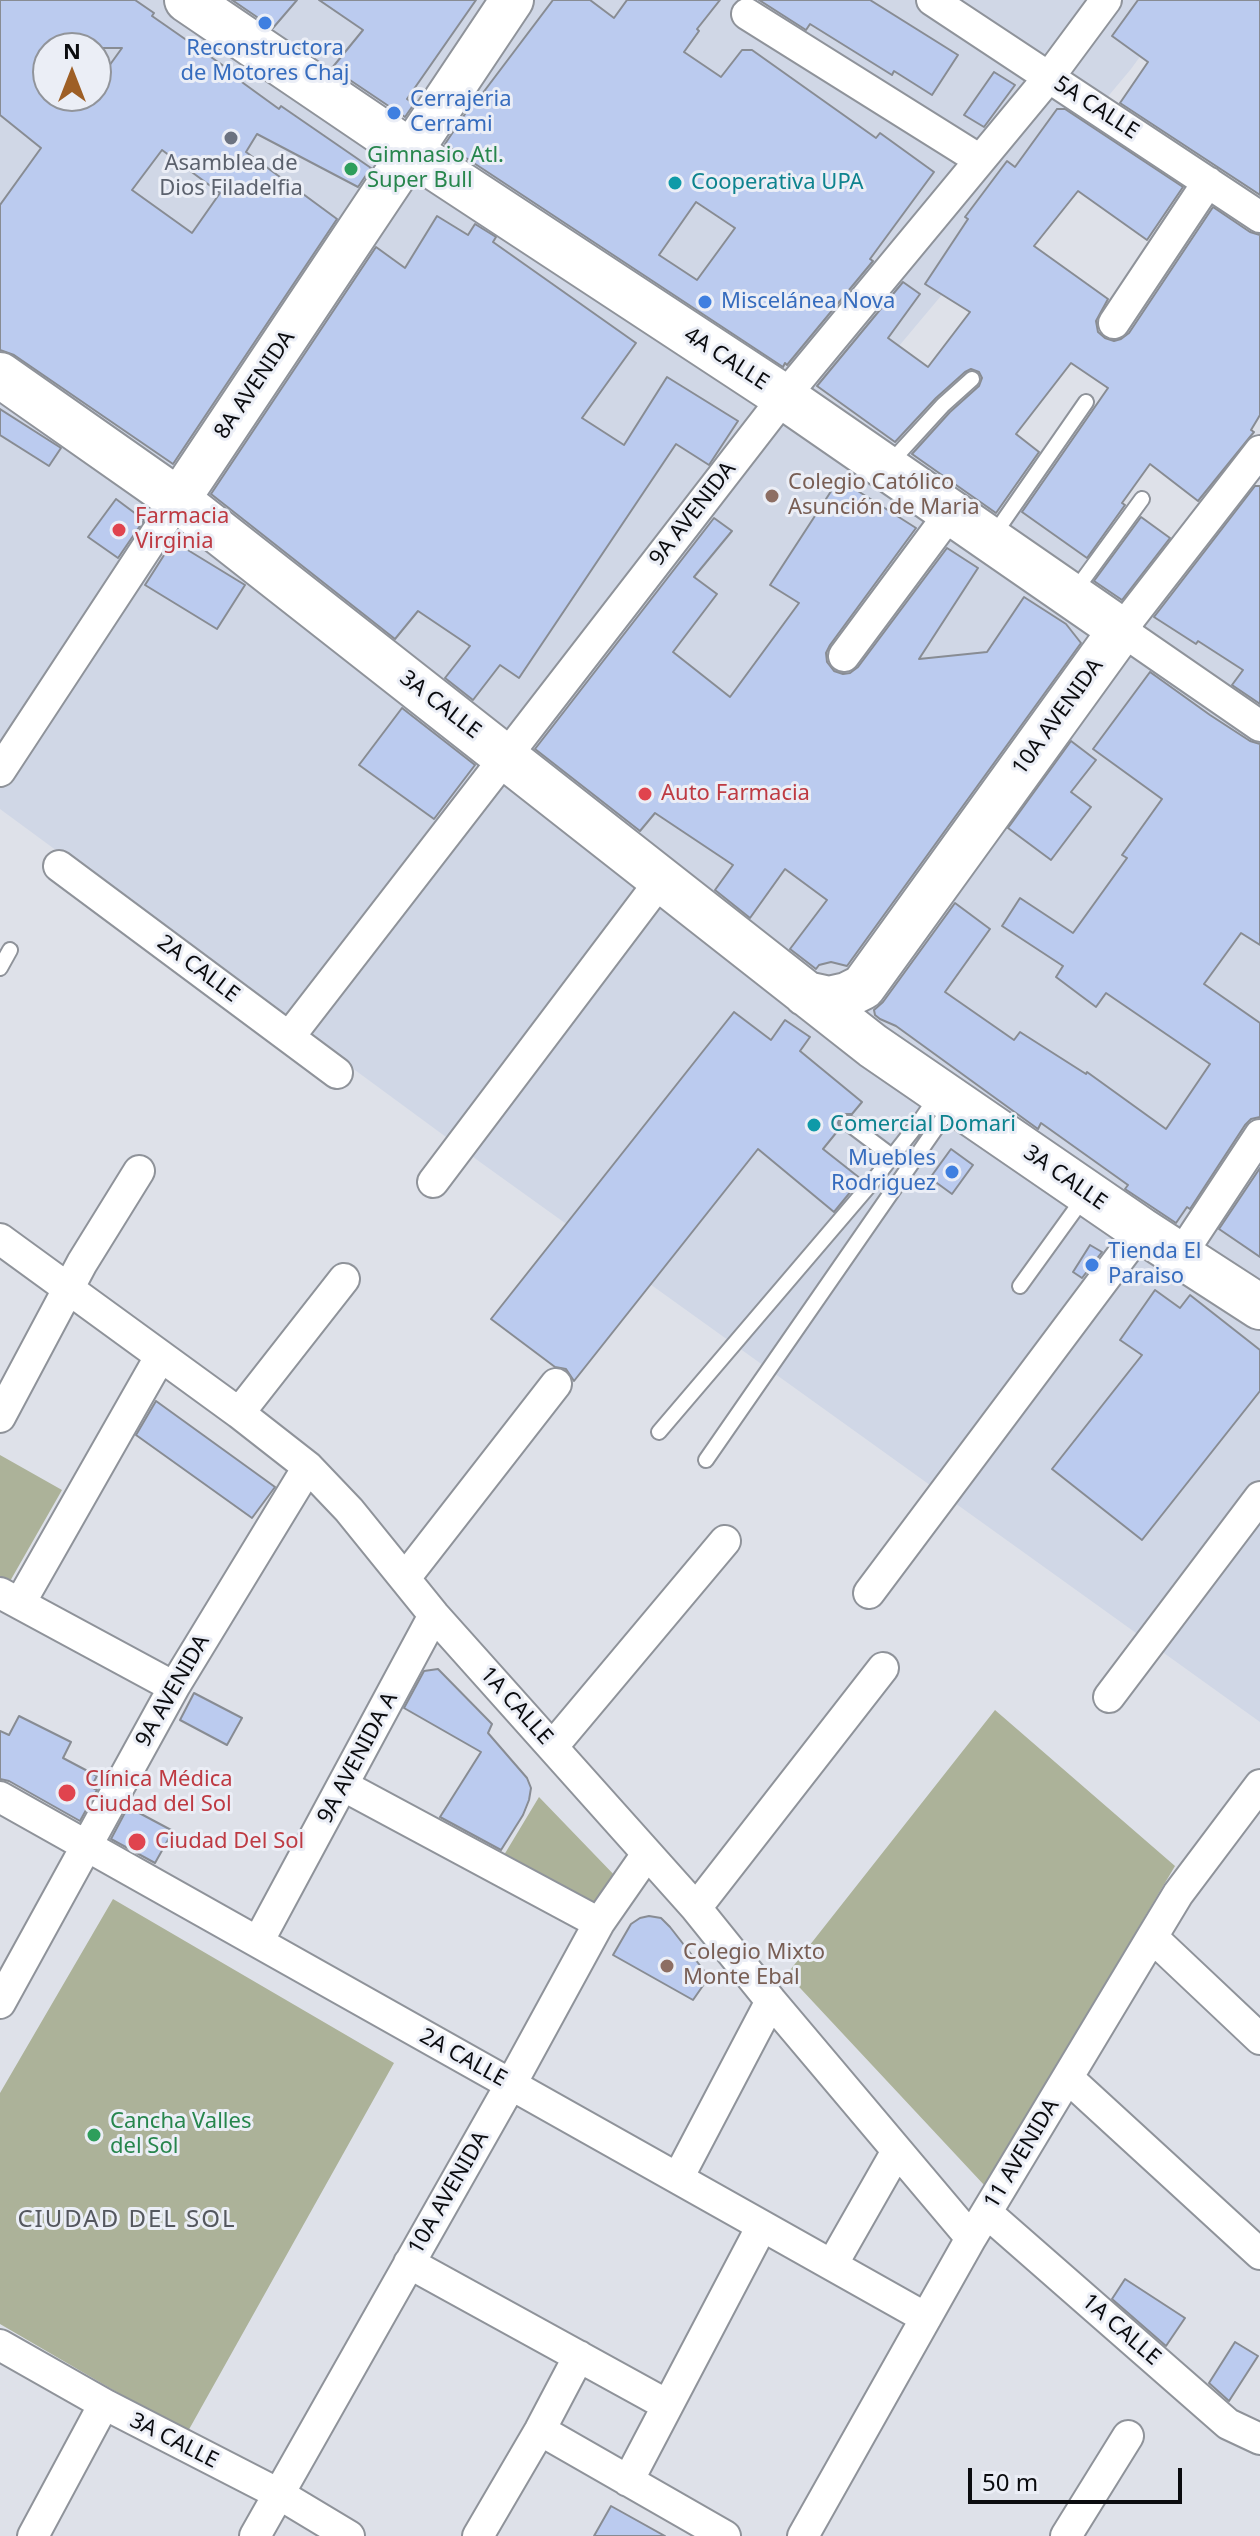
<!DOCTYPE html>
<html>
<head>
<meta charset="utf-8">
<style>
	body { margin:0 }
	#map { position:relative; width:1260px; height:2536px; overflow:hidden; background:#dee1e9; font-family:"Noto Sans",sans-serif }
	canvas { display:block }
	.north { position:absolute; left:32px; top:32px; width:80px; height:80px; box-sizing:border-box; background:#ebeef6; border:2px solid #91949a; border-radius:50%; rotate:0deg; font-size:22px; font-weight:700; line-height:32px; text-align:center; color:#0b0c0f }
	.north::after { content:''; display:block; margin:auto; width:28px; height:36px; background:#9e5f26; clip-path:polygon(50% 0,100% 100%,50% 72%,0 100%) }
	.scale { position:absolute; left:968px; top:2468px; width:214px; height:36px; box-sizing:border-box; border:4px solid #0b0c0f; border-top:0; padding-left:10px; font-size:24px; line-height:28px; white-space:nowrap; color:#0b0c0f; -webkit-text-stroke:6px #ebeef6; paint-order:stroke }
</style>
</head>
<body>
<div id="map">
<canvas width="1260" height="2536"></canvas>
<div class="north">N</div>
<div class="scale">50 m</div>
</div>
<script>
const ctx = document.querySelector('canvas').getContext('2d');
ctx.lineJoin = 'round';
function fillPath(path, color) { ctx.fillStyle = color; ctx.fill(path, 'evenodd'); }
const toPath = rows => new Path2D(rows.map(r => 'M' + r).join(''));
function strokePath(path, color, width, dash) { ctx.strokeStyle = color; ctx.lineWidth = width; ctx.lineCap = dash ? 'butt' : 'round'; ctx.setLineDash(dash || []); ctx.stroke(path); }
function drawText(font, color, halo, rows, align = 'center') {
  ctx.font = font + ' "Noto Sans",sans-serif'; ctx.lineWidth = 6; ctx.setLineDash([]); ctx.textBaseline = 'middle'; ctx.strokeStyle = halo; ctx.fillStyle = color; for (const [text, x, y, turn = 0] of rows) {
    ctx.save(); ctx.translate(x, y); ctx.rotate((+turn || 0) * Math.PI / 180); ctx.textAlign = isNaN(turn) ? turn : align; if (halo) ctx.strokeText(text, 0, 0); ctx.fillText(text, 0, 0); ctx.restore();
  }
}
fillPath(toPath([
	[0,0,1181,0,1131,69,863,389,1260,657,1260,1722,480,1162,0,809],
	[48,48,96,48,96,96,48,96]
]), '#d0d7e6');
fillPath(toPath([
	[0,1455,62,1490,9,1583,0,1578],
	[995,1710,1175,1866,985,2186,787,1974],
	[539,1797,620,1881,597,1917,498,1865],
	[113,1899,394,2063,187,2433,0,2324,0,2093]
]), '#acb299');
const building = toPath([
	[0,0,135,0,154,13,152,16,241,78,239,80,279,109,281,106,371,168,358,187,257,134,246,152,337,219,173,464,14,355,0,350,0,205,41,148,0,115,0,0],
	[48,48,122,48,96,84,96,96,48,96,48,48],
	[162,150,220,193,192,233,132,190,162,150],
	[232,0,297,0,273,28,232,0],
	[319,0,476,0,407,99,414,104,405,117,332,68,363,30,319,0],
	[553,0,590,0,614,18,627,0,720,0,697,29,699,31,684,52,721,77,742,50,752,50,876,138,880,133,934,172,870,259,873,261,787,365,785,363,783,367,445,144,471,105,473,106,553,0],
	[696,202,735,228,697,280,659,255,696,202],
	[759,0,870,0,958,55,932,95,894,71,892,75,810,24,806,30,759,0],
	[1138,0,1260,0,1260,195,1120,103,1148,62,1112,36,1138,0],
	[994,72,1015,85,984,127,964,115,994,72],
	[1057,109,1065,109,1183,187,1147,240,1078,191,1034,246,1108,299,1096,321,1098,332,1105,338,1114,341,1121,339,1129,333,1213,207,1250,232,1260,235,1260,415,1251,430,1254,432,1198,501,1150,464,1122,503,1125,505,1087,558,1022,512,1108,388,1071,363,1016,434,1039,452,996,513,912,454,950,412,979,386,982,378,979,372,971,369,965,372,936,398,895,442,817,386,903,282,920,294,888,338,928,367,970,312,925,284,968,219,965,217,1007,161,1015,167,1057,109],
	[437,216,468,235,475,224,496,237,493,242,636,343,582,418,624,445,667,377,738,421,709,465,676,444,519,678,500,665,473,700,445,678,470,646,418,611,395,639,211,494,376,247,405,268,437,216],
	[0,409,61,448,49,466,0,435,0,409],
	[839,479,916,528,830,645,826,653,827,662,834,671,843,674,850,673,858,667,947,548,978,568,919,659,987,652,1024,597,1066,624,1081,643,847,966,831,962,819,965,816,969,790,949,827,900,785,869,750,918,715,890,733,865,655,813,640,831,535,749,714,518,732,531,694,577,717,594,673,652,730,697,799,603,770,585,839,479],
	[1255,486,1260,486,1260,704,1232,685,1243,670,1198,641,1196,644,1154,617,1255,486],
	[116,499,144,520,118,558,88,537,116,499],
	[1141,517,1170,538,1122,600,1094,581,1141,517],
	[173,541,245,585,217,629,145,585,173,541],
	[1150,672,1210,715,1250,741,1260,744,1260,945,1241,933,1204,984,1260,1023,1260,1117,1251,1119,1245,1125,1190,1209,1187,1207,1176,1223,1125,1189,1128,1185,1041,1123,1038,1129,896,1026,880,1019,875,1015,874,1010,883,1002,955,903,990,929,945,992,1014,1040,1020,1032,1086,1074,1087,1072,1166,1129,1210,1064,1106,993,1096,1007,1056,977,1063,966,1002,926,1020,898,1073,933,1127,858,1122,855,1162,799,1093,749,1150,672],
	[402,708,475,765,434,819,359,765,402,708],
	[1071,741,1096,760,1071,792,1091,807,1051,860,1008,828,1071,741],
	[734,1012,771,1040,785,1020,810,1037,800,1051,862,1102,852,1114,845,1114,841,1116,838,1123,840,1128,823,1149,861,1179,834,1212,758,1149,574,1381,566,1369,555,1367,491,1319,734,1012],
	[951,1149,973,1165,952,1194,930,1178,951,1149],
	[1260,1168,1260,1257,1219,1229,1260,1168],
	[1090,1245,1102,1252,1082,1278,1073,1272,1090,1245],
	[1155,1290,1180,1308,1190,1295,1260,1350,1260,1391,1142,1540,1052,1469,1142,1355,1120,1340,1155,1290],
	[156,1401,275,1487,252,1518,136,1435,156,1401],
	[438,1669,492,1724,488,1733,527,1778,531,1788,529,1800,523,1815,501,1850,440,1817,481,1752,404,1708,424,1671,438,1669],
	[194,1693,242,1718,227,1745,180,1720,194,1693],
	[19,1716,71,1742,63,1758,97,1776,91,1787,97,1790,80,1821,9,1781,0,1779,0,1731,9,1735,19,1716],
	[128,1807,173,1831,155,1863,111,1839,128,1807],
	[649,1916,661,1918,670,1927,709,1977,693,2000,613,1955,631,1924,640,1918,649,1916],
	[1125,2279,1185,2318,1166,2346,1112,2299,1125,2279],
	[1235,2342,1258,2356,1229,2401,1209,2383,1235,2342],
	[611,2506,665,2536,594,2536,611,2506]
]);
fillPath(building, '#bbcbef');
strokePath(building, '#888c93', 2);
const lane = toPath([
	[889,464,943,405,972,379],
	[993,536,1086,402],
	[1074,592,1142,499],
	[0,968,10,950],
	[848,1123,893,1157],
	[1020,1286,1085,1196],
	[659,1432,869,1186,920,1121,938,1095],
	[706,1460,952,1105]
]);
const street = toPath([
	[932,0,1260,217],
	[747,14,980,160],
	[1114,323,1208,182],
	[1260,451,1121,630,1260,726],
	[844,656,951,512],
	[0,771,178,500],
	[59,866,337,1073],
	[289,1037,784,397,1049,77,1106,0],
	[433,1182,661,880],
	[0,1239,239,1413,308,1467,349,1510,434,1615,696,1908,771,2001,971,2238],
	[1180,1256,1260,1135],
	[239,1413,344,1279],
	[0,1417,82,1263,139,1171],
	[405,1578,556,1384],
	[0,1593,174,1687],
	[869,1593,1141,1230],
	[20,1603,160,1357],
	[1109,1697,1260,1497],
	[553,1746,725,1541],
	[344,1786,599,1923],
	[0,1797,926,2318],
	[696,1908,883,1668],
	[1152,1937,1260,2039],
	[258,1942,434,1615],
	[0,2003,174,1687,308,1467],
	[1068,2078,1260,2254],
	[678,2178,771,2001],
	[987,2213,1228,2424,1260,2439],
	[409,2263,667,2405],
	[832,2265,897,2151],
	[0,2345,104,2404,279,2494,349,2536],
	[540,2430,725,2536],
	[628,2481,762,2226],
	[33,2536,104,2404],
	[255,2536,511,2084,599,1923,647,1854],
	[478,2536,540,2430,579,2356],
	[803,2536,971,2238,1152,1937,1178,1894,1260,1785],
	[1066,2536,1128,2436]
]);
const secondary = toPath([
	[178,500,512,0]
]);
const primary = toPath([
	[187,0,411,152,784,397,1121,630,863,987,847,995,829,999,806,994],
	[0,375,178,500,873,1046,1141,1230,1260,1307]
]);
strokePath(lane, '#8f939a', 18);
strokePath(street, '#8f939a', 34);
strokePath(secondary, '#8f939a', 46);
strokePath(primary, '#8f939a', 48);
strokePath(lane, '#fff', 14);
strokePath(street, '#fff', 30);
strokePath(secondary, '#fff', 42);
strokePath(primary, '#fff', 44);
for (const [x, y, r, color] of [
	[265,23,8,"#3f7fe0"],
	[394,113,8,"#3f7fe0"],
	[231,138,8,"#6b7280"],
	[351,169,8,"#2e9e5b"],
	[675,183,8,"#0f9aa8"],
	[705,302,8,"#3f7fe0"],
	[772,496,8,"#8d6e63"],
	[119,530,8,"#e0444e"],
	[645,794,8,"#e0444e"],
	[814,1125,8,"#0f9aa8"],
	[952,1172,8,"#3f7fe0"],
	[1092,1265,8,"#3f7fe0"],
	[67,1793,10,"#e0444e"],
	[137,1842,10,"#e0444e"],
	[667,1966,8,"#8d6e63"],
	[94,2135,8,"#2e9e5b"]
]) { const dot = new Path2D(); dot.arc(x, y, r, 0, 2 * Math.PI); ctx.fillStyle = color; ctx.fill(dot); strokePath(dot, '#ebeef6', 3); }
drawText('22px', '#366cbe', '#ebeef6', [
	["Reconstructora",265,49,"center"],
	["de Motores Chaj",265,74,"center"],
	["Cerrajeria",410,100],
	["Cerrami",410,125],
	["Miscelánea Nova",721,302],
	["Muebles",936,1159,"right"],
	["Rodriguez",936,1184,"right"],
	["Tienda El",1108,1252],
	["Paraiso",1108,1277]
], 'left');
drawText('22px', '#0b0c0f', '#ebeef6', [
	["5A CALLE",1096,108,33],
	["4A CALLE",726,359,33],
	["8A AVENIDA",255,385,-56],
	["9A AVENIDA",693,514,-52],
	["3A CALLE",440,705,38],
	["10A AVENIDA",1058,717,-54],
	["2A CALLE",198,969,37],
	["3A CALLE",1065,1178,35],
	["9A AVENIDA",173,1691,-60],
	["1A CALLE",516,1706,48],
	["9A AVENIDA A",358,1758,-62],
	["2A CALLE",463,2058,29],
	["11 AVENIDA",1022,2154,-59],
	["10A AVENIDA",449,2193,-60],
	["1A CALLE",1121,2330,41],
	["3A CALLE",174,2441,27]
]);
drawText('22px', '#27864d', '#ebeef6', [
	["Gimnasio Atl.",367,156],
	["Super Bull",367,181],
	["Cancha Valles",110,2122],
	["del Sol",110,2147]
], 'left');
drawText('22px', '#5b616d', '#ebeef6', [
	["Asamblea de",231,164],
	["Dios Filadelfia",231,189]
]);
drawText('22px', '#0d838f', '#ebeef6', [
	["Cooperativa UPA",691,183],
	["Comercial Domari",830,1125]
], 'left');
drawText('22px', '#785e54', '#ebeef6', [
	["Colegio Católico",788,483],
	["Asunción de Maria",788,508],
	["Colegio Mixto",683,1953],
	["Monte Ebal",683,1978]
], 'left');
drawText('22px', '#be3a42', '#ebeef6', [
	["Farmacia",135,517],
	["Virginia",135,542],
	["Auto Farmacia",661,794],
	["Clínica Médica",85,1780],
	["Ciudad del Sol",85,1805],
	["Ciudad Del Sol",155,1842]
], 'left');
ctx.letterSpacing = '2px';
drawText('24px', '#54575e', '#ebeef6', [
	["CIUDAD DEL SOL",127,2220]
]);
ctx.letterSpacing = '0px';
</script>
</body>
</html>
